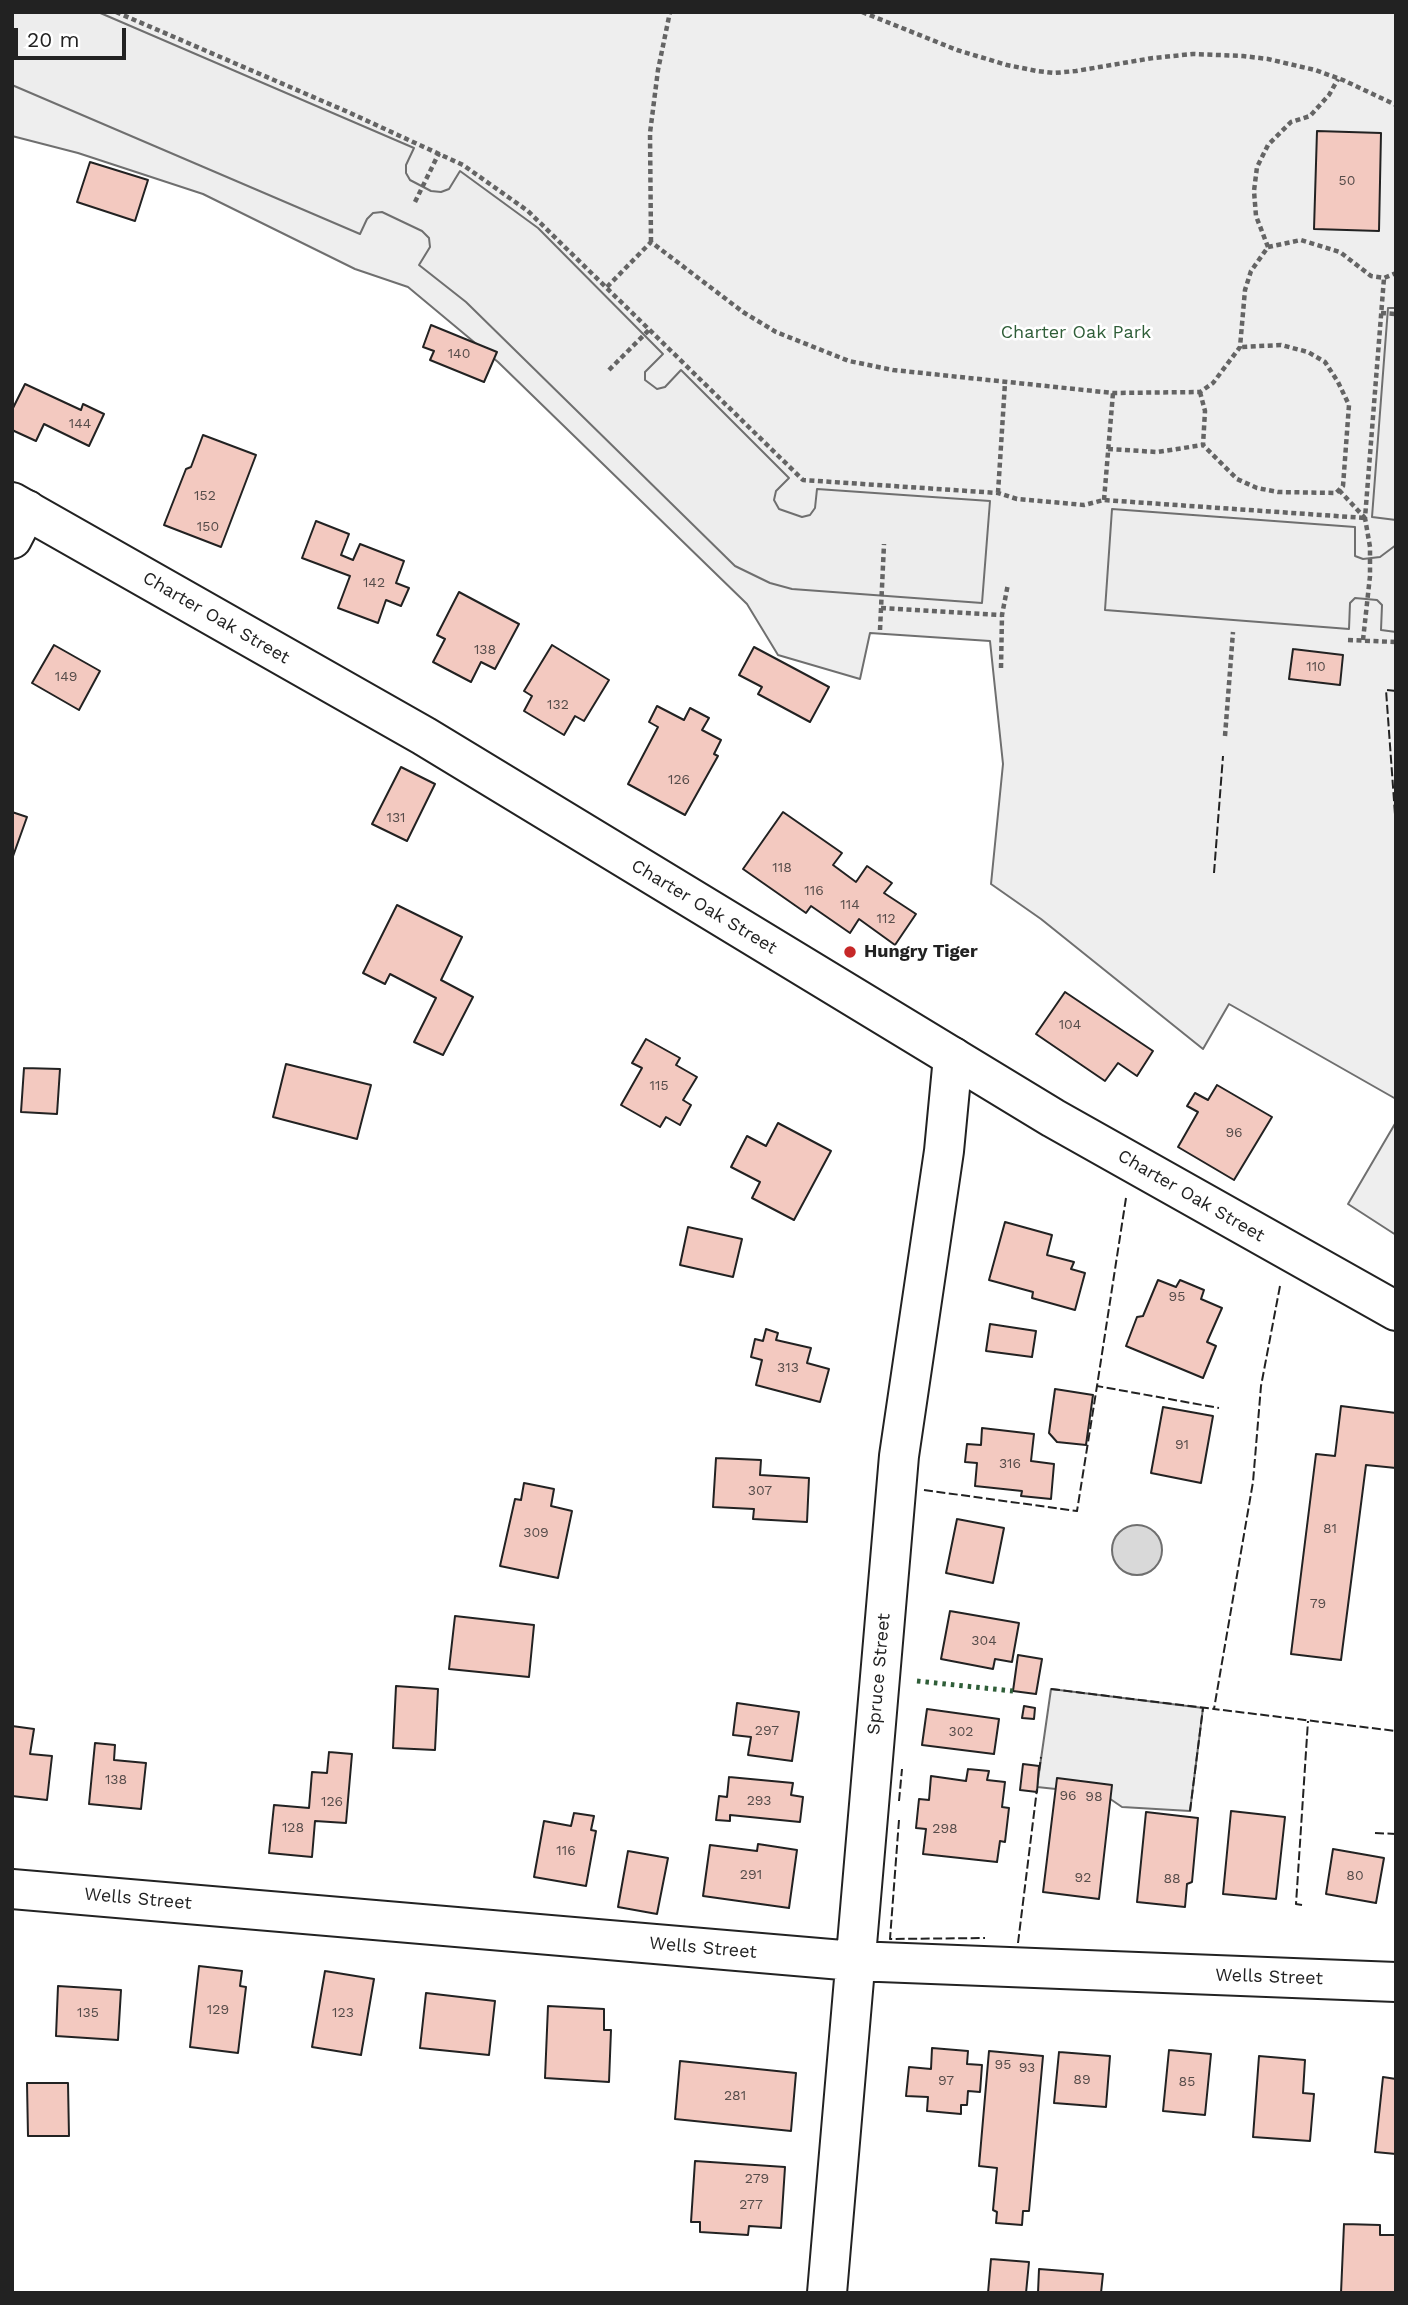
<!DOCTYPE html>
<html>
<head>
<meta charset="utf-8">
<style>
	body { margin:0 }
	#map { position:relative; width:1408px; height:2305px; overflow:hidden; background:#fff; font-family:"Work Sans",sans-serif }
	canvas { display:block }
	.frame { position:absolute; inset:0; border:14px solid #222; pointer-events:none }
	.scale { position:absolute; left:14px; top:28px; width:112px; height:32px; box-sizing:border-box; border:4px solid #222; border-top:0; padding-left:9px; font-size:21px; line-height:24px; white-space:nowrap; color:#222; -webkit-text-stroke:5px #fff; paint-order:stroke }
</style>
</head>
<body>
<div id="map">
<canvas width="1408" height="2305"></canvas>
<div class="frame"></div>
<div class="scale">20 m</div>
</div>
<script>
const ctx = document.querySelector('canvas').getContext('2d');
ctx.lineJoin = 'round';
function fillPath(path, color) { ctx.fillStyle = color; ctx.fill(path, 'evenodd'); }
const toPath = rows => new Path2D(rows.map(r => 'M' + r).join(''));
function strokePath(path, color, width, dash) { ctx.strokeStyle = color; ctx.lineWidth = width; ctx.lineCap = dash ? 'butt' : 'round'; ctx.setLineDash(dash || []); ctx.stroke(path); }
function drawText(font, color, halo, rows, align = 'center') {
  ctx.font = font + ' "Work Sans",sans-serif'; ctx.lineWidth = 5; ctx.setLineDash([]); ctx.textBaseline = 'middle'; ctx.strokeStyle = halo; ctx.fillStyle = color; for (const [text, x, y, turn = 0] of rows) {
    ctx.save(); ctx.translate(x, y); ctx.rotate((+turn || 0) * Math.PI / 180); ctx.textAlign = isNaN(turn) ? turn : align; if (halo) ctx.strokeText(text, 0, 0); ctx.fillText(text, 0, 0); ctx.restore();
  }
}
const green = toPath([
	[12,12,1396,12,1396,1099,1229,1004,1203,1049,1041,919,991,884,1003,764,990,641,870,633,860,679,778,655,747,604,498,362,408,287,355,269,203,194,78,153,12,136,12,12],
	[1396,1122,1396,1235,1348,1204,1396,1122]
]);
fillPath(green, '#eee');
strokePath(green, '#6f6f6f', 2);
const parking = toPath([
	[12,12,98,12,414,148,406,165,406,173,410,180,431,191,441,192,449,189,460,171,538,228,663,354,645,372,645,380,657,389,665,387,681,370,789,478,776,491,774,500,779,509,802,517,810,515,815,508,817,489,990,501,982,603,792,589,770,583,735,566,466,302,419,265,430,247,429,238,422,231,382,212,373,213,367,219,360,234,12,85,12,12],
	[1388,308,1396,308,1396,520,1372,517,1388,308],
	[1112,509,1355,527,1355,556,1363,559,1380,557,1396,545,1396,632,1381,630,1382,605,1377,600,1355,598,1350,603,1349,629,1105,610,1112,509],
	[1051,1689,1203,1708,1190,1811,1122,1807,1103,1794,1037,1787,1051,1689]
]);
fillPath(parking, '#ededed');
strokePath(parking, '#6f6f6f', 2);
const water = toPath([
	'1112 1550a25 25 0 1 1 50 0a25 25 0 1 1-50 0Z'
]);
fillPath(water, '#d9d9d9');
strokePath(water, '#6f6f6f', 2);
const building = toPath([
	[1317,131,1381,133,1379,231,1314,229,1317,131],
	[90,162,148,180,135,221,77,202,90,162],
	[431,325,497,352,484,382,430,360,434,351,423,347,431,325],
	[25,384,81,410,83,404,104,414,89,446,44,424,36,441,12,430,12,410,25,384],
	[203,435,256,455,221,547,164,525,186,469,191,467,203,435],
	[316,521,349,534,341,555,353,560,360,544,404,561,396,583,409,588,401,606,386,600,378,623,338,608,350,576,302,558,316,521],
	[459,592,519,624,495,669,481,662,471,682,433,662,445,639,437,635,459,592],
	[54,645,100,671,79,710,32,683,54,645],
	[552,645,609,680,584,721,575,716,564,735,524,711,532,696,524,691,552,645],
	[754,647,829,687,810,722,758,694,762,687,739,675,754,647],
	[1293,649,1343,655,1340,685,1289,679,1293,649],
	[657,706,684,720,690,708,709,718,702,730,721,740,714,754,718,756,685,815,628,784,658,727,649,722,657,706],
	[401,767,435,784,407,841,372,824,401,767],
	[12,812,27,817,12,859,12,812],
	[783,812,842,853,833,865,856,882,867,866,892,883,884,893,916,914,895,945,859,919,850,933,811,906,806,913,743,869,783,812],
	[397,905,462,937,441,980,473,997,443,1055,414,1042,436,998,390,974,385,984,363,973,397,905],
	[1065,992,1153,1051,1137,1076,1118,1063,1105,1081,1036,1034,1065,992],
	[646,1039,680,1058,676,1065,697,1077,683,1100,691,1105,680,1125,666,1117,660,1127,621,1105,642,1068,632,1063,646,1039],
	[286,1064,371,1085,357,1139,273,1117,286,1064],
	[24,1068,60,1069,57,1114,21,1112,24,1068],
	[1217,1085,1272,1117,1234,1180,1178,1147,1198,1112,1187,1106,1195,1093,1208,1100,1217,1085],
	[778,1123,831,1151,794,1220,752,1198,760,1182,731,1167,747,1136,766,1146,778,1123],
	[1005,1222,1052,1235,1047,1255,1074,1262,1071,1269,1085,1273,1075,1310,1032,1298,1033,1292,989,1280,1005,1222],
	[688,1227,742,1239,733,1277,680,1265,688,1227],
	[1158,1280,1176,1287,1180,1280,1204,1290,1201,1299,1222,1308,1207,1342,1216,1346,1203,1378,1126,1346,1137,1317,1143,1316,1158,1280],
	[990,1324,1036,1331,1032,1357,986,1351,990,1324],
	[766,1329,778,1333,776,1340,811,1348,807,1363,829,1369,820,1402,756,1385,762,1360,751,1357,755,1339,763,1341,766,1329],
	[1055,1389,1093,1395,1086,1445,1057,1442,1049,1433,1055,1389],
	[1341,1406,1396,1413,1396,1468,1366,1465,1341,1660,1291,1654,1316,1454,1335,1456,1341,1406],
	[1163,1407,1213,1416,1201,1483,1151,1473,1163,1407],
	[982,1428,1034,1434,1031,1461,1054,1464,1051,1499,1021,1496,1022,1491,975,1486,977,1463,965,1462,967,1444,981,1445,982,1428],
	[716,1458,761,1460,760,1475,809,1478,807,1522,753,1519,754,1509,713,1507,716,1458],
	[524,1483,554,1489,551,1506,572,1511,558,1578,500,1566,515,1499,521,1500,524,1483],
	[957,1519,1004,1528,993,1583,946,1573,957,1519],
	[950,1611,1019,1623,1012,1662,995,1659,993,1669,941,1659,950,1611],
	[455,1616,534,1625,529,1677,449,1669,455,1616],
	[1018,1655,1042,1659,1036,1694,1013,1691,1018,1655],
	[396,1686,438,1689,435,1750,393,1748,396,1686],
	[737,1703,799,1712,792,1761,748,1755,751,1737,733,1735,737,1703],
	[1024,1706,1035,1708,1034,1719,1022,1718,1024,1706],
	[927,1709,999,1719,994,1754,922,1745,927,1709],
	[12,1726,34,1729,30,1754,52,1756,47,1800,12,1796,12,1726],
	[95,1743,115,1745,114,1760,146,1763,141,1809,89,1804,95,1743],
	[329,1752,352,1754,346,1823,315,1821,312,1857,269,1853,274,1805,309,1808,312,1772,327,1773,329,1752],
	[1023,1764,1039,1766,1037,1792,1020,1790,1023,1764],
	[968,1769,989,1771,987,1780,1005,1782,1002,1807,1009,1808,1005,1842,1000,1841,997,1862,923,1854,926,1829,916,1828,919,1799,929,1800,931,1776,966,1781,968,1769],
	[729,1777,793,1783,791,1795,803,1797,800,1822,730,1815,730,1821,716,1820,719,1796,727,1797,729,1777],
	[1057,1778,1112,1785,1099,1899,1043,1892,1057,1778],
	[1231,1811,1285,1817,1276,1899,1223,1894,1231,1811],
	[1146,1812,1198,1818,1192,1882,1187,1884,1185,1907,1137,1902,1146,1812],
	[574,1813,594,1816,591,1830,596,1831,586,1886,534,1877,544,1821,571,1826,574,1813],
	[758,1844,797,1850,789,1908,703,1896,710,1845,757,1851,758,1844],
	[1333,1849,1384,1858,1376,1903,1326,1894,1333,1849],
	[628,1851,668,1858,657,1914,618,1907,628,1851],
	[199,1966,242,1971,240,1986,246,1987,238,2053,190,2047,199,1966],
	[325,1971,374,1979,361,2055,312,2047,325,1971],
	[58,1986,121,1990,118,2040,56,2036,58,1986],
	[426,1993,495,2001,489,2055,420,2048,426,1993],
	[548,2006,604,2009,604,2030,611,2030,609,2082,545,2078,548,2006],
	[932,2048,968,2051,967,2064,982,2065,980,2092,968,2091,967,2105,961,2105,961,2114,927,2111,928,2097,906,2096,909,2067,931,2069,932,2048],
	[1169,2050,1211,2054,1205,2115,1163,2111,1169,2050],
	[989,2051,1043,2056,1029,2211,1023,2211,1022,2225,996,2223,997,2212,993,2210,997,2168,979,2166,989,2051],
	[1059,2052,1110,2056,1106,2107,1054,2103,1059,2052],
	[1259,2056,1305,2060,1303,2093,1314,2094,1310,2141,1253,2137,1259,2056],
	[680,2061,796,2073,791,2131,675,2119,680,2061],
	[1383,2077,1396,2079,1396,2154,1375,2152,1383,2077],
	[27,2083,68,2083,69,2136,28,2136,27,2083],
	[695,2161,785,2167,781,2228,749,2226,748,2235,700,2232,700,2222,691,2222,695,2161],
	[1344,2224,1380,2225,1380,2235,1396,2235,1396,2293,1341,2293,1344,2224],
	[991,2259,1029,2262,1026,2293,988,2293,991,2259],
	[1039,2269,1103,2274,1101,2293,1038,2293,1039,2269]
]);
fillPath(building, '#f3c9c0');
strokePath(building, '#222', 2);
const minor = toPath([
	[12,539,27,510],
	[12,1889,854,1961,1396,1982],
	[827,2293,899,1456,944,1151,953,1057]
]);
const major = toPath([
	[12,502,424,736,1053,1118,1396,1311]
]);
strokePath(minor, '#222', 42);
strokePath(major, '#222', 42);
strokePath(toPath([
	[116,12,348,112,463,165,528,211,803,480,998,493,1017,499,1084,505,1104,500,1365,518],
	[862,12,957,50,1007,65,1037,71,1054,73,1076,71,1153,58,1193,54,1243,56,1268,59,1315,70,1343,80,1396,105],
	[415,202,439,153],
	[651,242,650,133,658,70,670,12],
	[1268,247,1301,240,1340,252,1371,276,1384,278,1396,273],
	[607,287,651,242,743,312,776,332,849,361,893,370,1113,393,1200,392,1213,383,1240,347,1245,290,1251,271,1268,247,1256,216,1254,191,1257,167,1268,145,1291,122,1310,116,1329,95,1338,79],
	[1381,313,1396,314],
	[609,370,649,330],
	[1200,392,1205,411,1203,445,1237,479,1257,488,1278,492,1336,493,1343,486,1349,405,1338,382,1325,362,1308,352,1281,345,1240,347],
	[1108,449,1157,452,1203,445],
	[1339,490,1365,518],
	[998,493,1005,383],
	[1104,500,1113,393],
	[881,608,1002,615],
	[880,630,884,544],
	[1348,640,1396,642],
	[1363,640,1370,576,1370,547,1365,518,1384,278],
	[1001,668,1002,615,1008,584],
	[1225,736,1233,632]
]), '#646464', 4.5, [5, 3.5]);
strokePath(minor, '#fff', 38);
strokePath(major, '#fff', 38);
strokePath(toPath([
	[917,1681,1013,1691]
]), '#2f5e38', 5, [3.5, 5]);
strokePath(toPath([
	[1396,691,1386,690,1396,828],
	[1214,873,1223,756],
	[1126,1198,1097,1386,1219,1408],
	[1280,1286,1261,1386,1253,1482,1214,1709,1396,1731],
	[924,1490,1077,1511,1097,1386],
	[1051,1689,1214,1709],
	[1039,1771,1041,1757],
	[899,1801,902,1769],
	[1190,1811,1203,1708],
	[899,1820,890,1939,985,1938],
	[1375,1833,1396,1834],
	[1302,1905,1296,1904,1308,1721],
	[1018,1943,1037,1789]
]), '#222', 2, [9, 3.5]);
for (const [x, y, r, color] of [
	[850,952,7,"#c62828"]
]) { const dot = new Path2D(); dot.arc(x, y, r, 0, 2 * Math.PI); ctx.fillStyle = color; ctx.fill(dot); strokePath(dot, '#fff', 2.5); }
drawText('14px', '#564c4a', null, [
	["50",1347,181],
	["140",459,354],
	["144",80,424],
	["152",205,496],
	["150",208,527],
	["142",374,583],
	["138",485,650],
	["110",1316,667],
	["149",66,677],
	["132",558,705],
	["126",679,780],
	["131",396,818],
	["118",782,868],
	["116",814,891],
	["114",850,905],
	["112",886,919],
	["104",1070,1025],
	["115",659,1086],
	["96",1234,1133],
	["95",1177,1297],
	["313",788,1368],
	["91",1182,1445],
	["316",1010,1464],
	["307",760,1491],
	["81",1330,1529],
	["309",536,1533],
	["79",1318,1604],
	["304",984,1641],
	["297",767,1731],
	["302",961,1732],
	["138",116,1780],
	["96",1068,1796],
	["98",1094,1797],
	["293",759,1801],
	["126",332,1802],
	["128",293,1828],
	["298",945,1829],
	["116",566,1851],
	["291",751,1875],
	["80",1355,1876],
	["92",1083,1878],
	["88",1172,1879],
	["129",218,2010],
	["135",88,2013],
	["123",343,2013],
	["95",1003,2065],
	["93",1027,2068],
	["89",1082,2080],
	["97",946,2081],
	["85",1187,2082],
	["281",735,2096],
	["279",757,2179],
	["277",751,2205]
]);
drawText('18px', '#2f5e38', '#fff', [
	["Charter Oak Park",1076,333]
]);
drawText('18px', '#222', '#fff', [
	["Charter Oak Street",216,618,30],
	["Charter Oak Street",704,907,31],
	["Charter Oak Street",1191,1196,30],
	["Spruce Street",879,1674,-85],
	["Wells Street",138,1899,5],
	["Wells Street",703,1948,5],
	["Wells Street",1269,1977,2]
]);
drawText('bold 18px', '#222', '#fff', [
	["Hungry Tiger",864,952]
], 'left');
</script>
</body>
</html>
